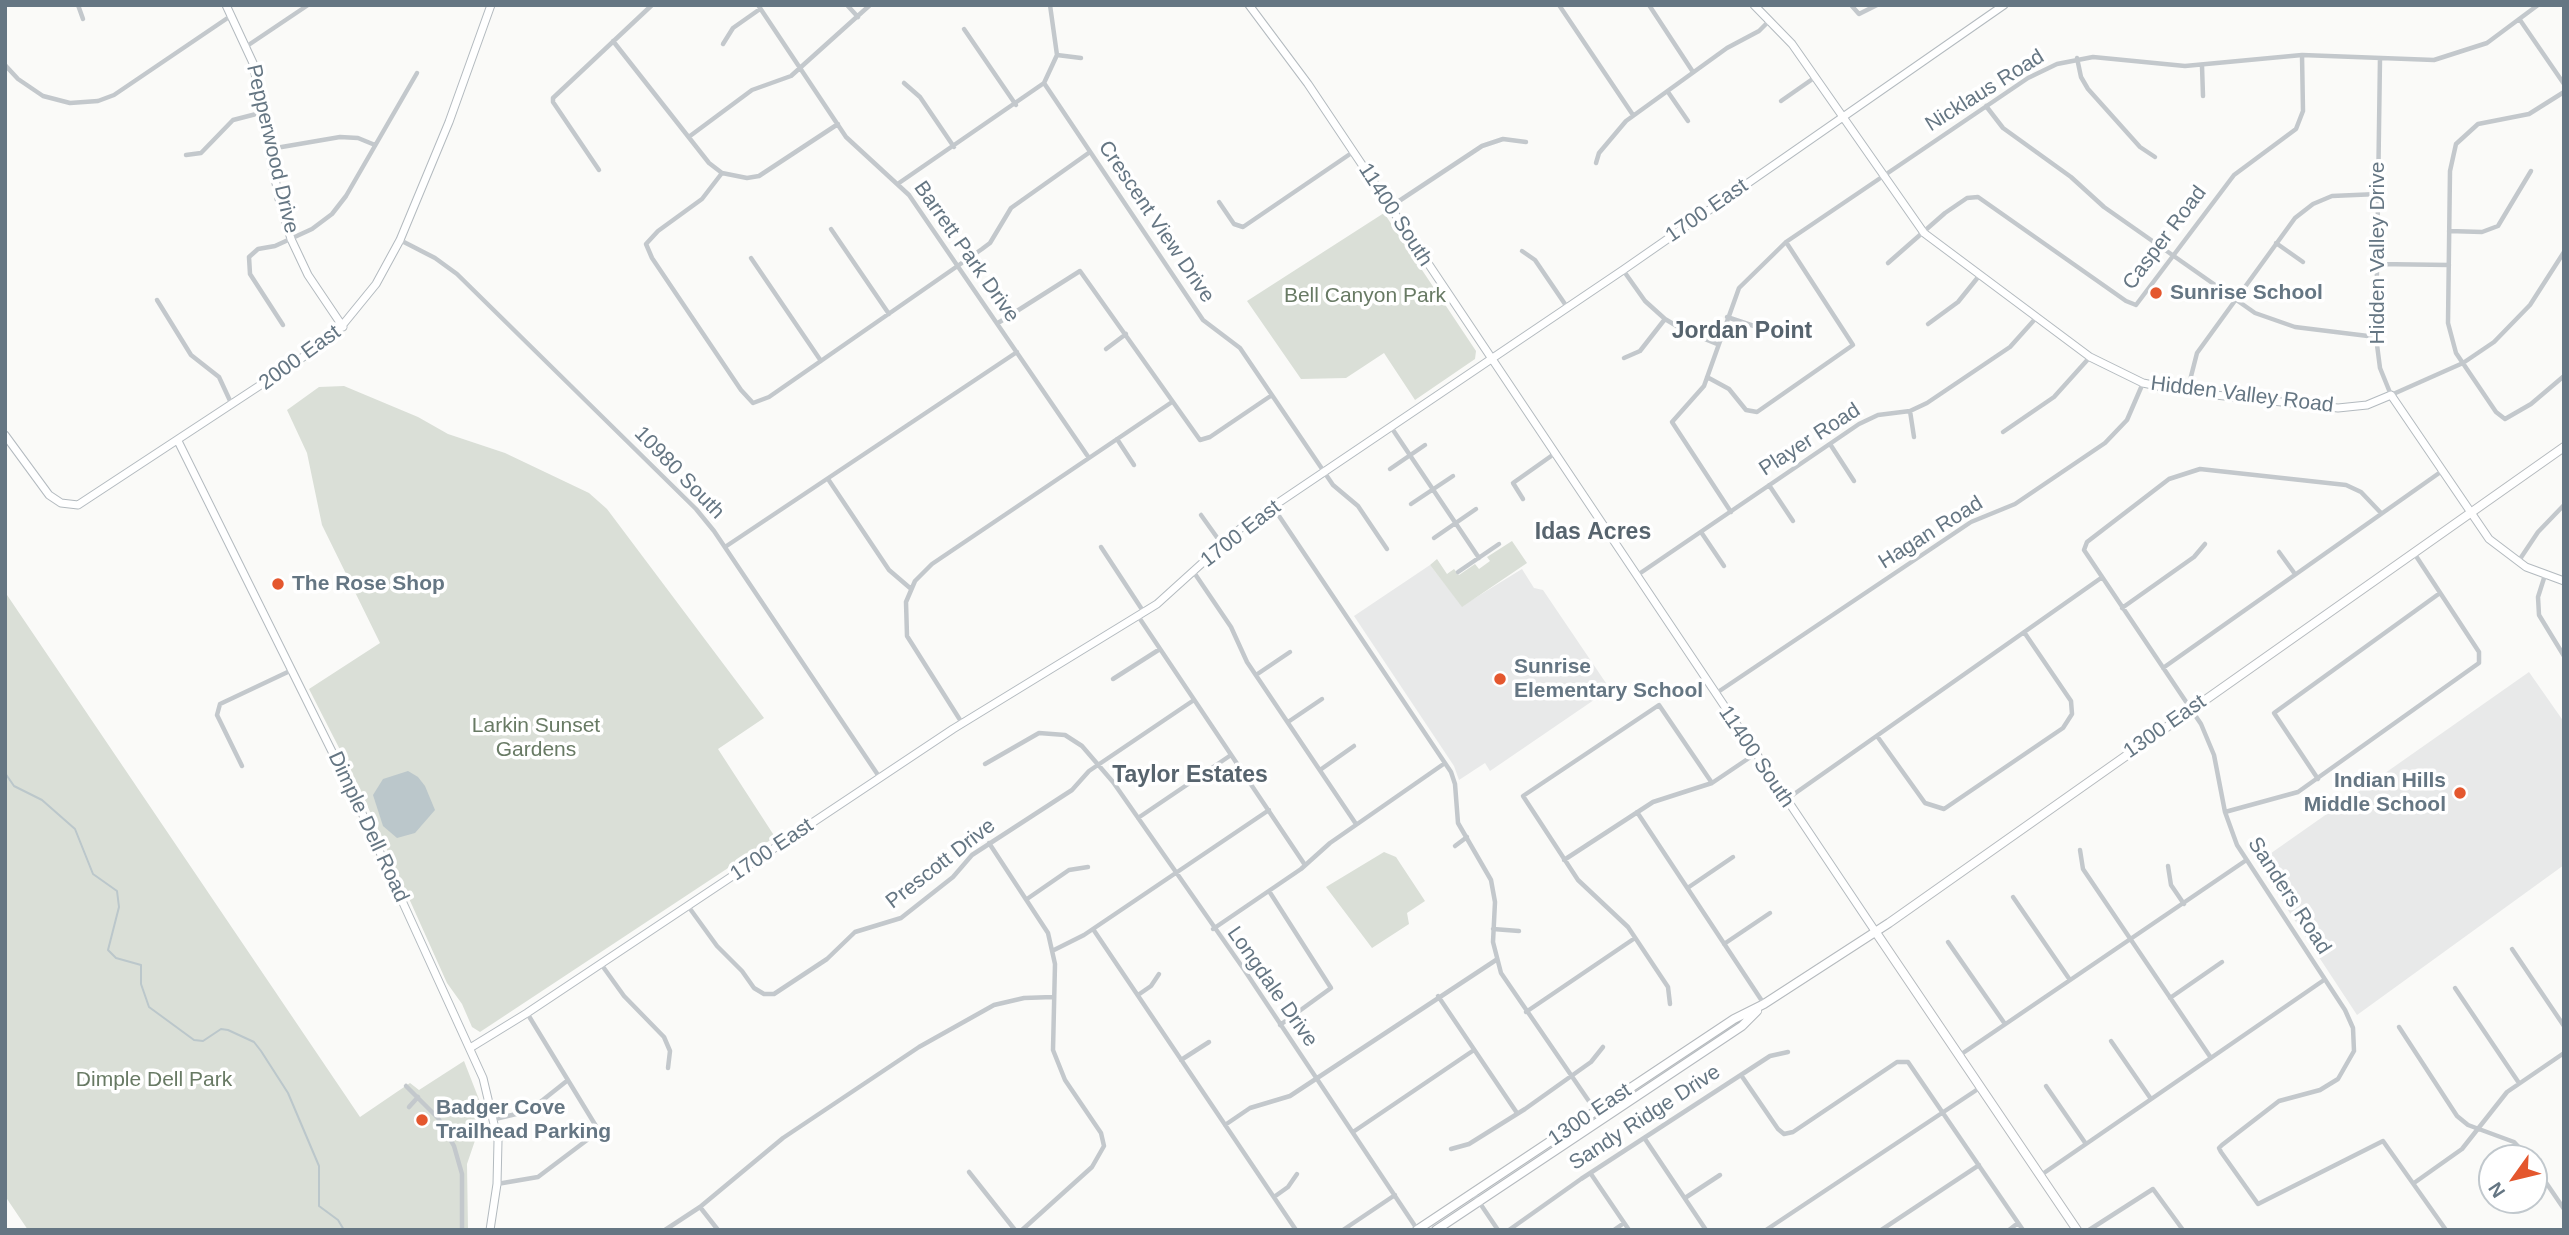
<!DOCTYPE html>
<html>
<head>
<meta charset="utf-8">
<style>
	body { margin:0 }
	#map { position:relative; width:2569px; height:1235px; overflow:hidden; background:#fafaf8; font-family:Arial,sans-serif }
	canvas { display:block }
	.frame { position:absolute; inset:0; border:7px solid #657683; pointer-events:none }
	.north { position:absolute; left:2478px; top:1144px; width:70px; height:70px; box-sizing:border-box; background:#fff; border:2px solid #c1c8cd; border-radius:50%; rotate:236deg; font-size:19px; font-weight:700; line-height:28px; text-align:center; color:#657683 }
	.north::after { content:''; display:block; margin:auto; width:24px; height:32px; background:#e4572e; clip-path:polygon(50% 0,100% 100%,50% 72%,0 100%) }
</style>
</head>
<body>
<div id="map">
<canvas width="2569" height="1235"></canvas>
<div class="frame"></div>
<div class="north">N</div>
</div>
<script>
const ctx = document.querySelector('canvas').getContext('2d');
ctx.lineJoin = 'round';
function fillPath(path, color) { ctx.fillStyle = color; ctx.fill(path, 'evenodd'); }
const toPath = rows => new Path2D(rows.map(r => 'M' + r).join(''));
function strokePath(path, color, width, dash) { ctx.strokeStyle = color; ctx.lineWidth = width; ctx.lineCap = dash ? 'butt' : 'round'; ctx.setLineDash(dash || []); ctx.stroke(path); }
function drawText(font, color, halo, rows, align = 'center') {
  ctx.font = font + ' Arial,sans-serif'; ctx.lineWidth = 7; ctx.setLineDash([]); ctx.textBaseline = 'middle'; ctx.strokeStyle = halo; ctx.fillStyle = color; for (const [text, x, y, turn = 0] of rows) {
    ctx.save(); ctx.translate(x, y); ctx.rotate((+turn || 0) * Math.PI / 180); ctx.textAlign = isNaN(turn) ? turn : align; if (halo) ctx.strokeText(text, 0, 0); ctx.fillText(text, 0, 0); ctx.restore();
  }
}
fillPath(toPath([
	[1430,565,1462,606,1522,569,1534,588,1543,590,1610,689,1490,771,1485,763,1459,780,1454,766,1354,616],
	[2529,672,2564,722,2564,865,2357,1015,2257,863]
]), '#e8e9e9');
fillPath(toPath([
	[1384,213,1476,351,1475,359,1415,400,1384,353,1346,378,1301,379,1247,301],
	[344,386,418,417,448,434,505,453,589,493,607,509,764,718,718,749,775,837,480,1032,472,1027,462,1004,447,983,358,785,309,689,380,643,322,525,307,453,287,410,319,387],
	[1512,541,1527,563,1462,607,1430,565,1437,559,1447,574,1454,569,1459,575,1475,564,1479,569,1490,561,1487,557],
	[5,592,360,1117,410,1083,419,1090,464,1061,480,1102,482,1120,467,1164,468,1230,28,1230,5,1196],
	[1384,852,1396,857,1425,901,1407,913,1409,924,1372,948,1326,887]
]), '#dadfd7');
fillPath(toPath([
	[408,771,418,777,425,786,435,810,415,833,397,838,383,826,373,795,383,779]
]), '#bbc7cb');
strokePath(toPath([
	[5,773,14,786,42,800,75,829,93,874,117,891,119,907,108,950,116,958,141,965,141,984,149,1007,194,1040,203,1041,221,1029,228,1030,254,1042,261,1051,288,1093,319,1166,319,1206,338,1220,344,1230]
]), '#bbc7cb', 2);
const secondary = toPath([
	[226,5,253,63,279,199,291,239,308,275,343,327],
	[1249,5,1308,84,1875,931],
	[1754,5,1792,44,1924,233,2090,357,2143,383,2187,392,2338,408,2367,405,2391,395,2489,539,2526,567,2564,581],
	[5,435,49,495,61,503,78,505,332,338,376,284,400,240,449,122,491,5],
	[178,441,356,800,483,1078,498,1141,497,1184,490,1230],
	[470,1048,527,1013,953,729,1157,604,1241,528,1623,270,2004,5]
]);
const primary = toPath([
	[1875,931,2077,1230],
	[1417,1230,1734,1019,1764,1004,1889,923,2564,447],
	[1436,1230,1742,1026,1757,1011]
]);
strokePath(secondary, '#b3babf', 9);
strokePath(primary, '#b5babe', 10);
strokePath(toPath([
	[78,5,83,19],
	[758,5,846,137,909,195,1089,458],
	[847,5,858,17],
	[1559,5,1633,115],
	[1649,5,1693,72],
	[1851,5,1859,14,1877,5],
	[2520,20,2564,84],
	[964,29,1016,105],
	[613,41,709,163,722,173,747,178,759,176,838,124],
	[723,44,733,28,760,9],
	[247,46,308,5],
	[1057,55,1081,58],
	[2077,58,2081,77,2088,89,2140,147,2155,157],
	[2380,58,2376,337,2380,368,2391,395,2463,363,2494,342,2530,305,2564,252],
	[5,65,18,79,43,96,70,103,98,101,114,95,232,15],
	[2202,66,2203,96],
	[904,83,920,97,954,147],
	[1044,83,1203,320,1240,348,1333,485,1358,506,1387,549],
	[1668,92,1688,121],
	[2564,92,2529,114,2478,124,2456,144,2450,171,2448,323,2456,353,2496,412,2505,419,2531,404,2564,376],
	[1781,101,1814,78],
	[1986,106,2003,128,2071,177,2104,207,2255,313,2295,327,2376,337],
	[690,136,752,90,791,76,870,5],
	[270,149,340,137,358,138,375,145],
	[186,155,201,153,233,120,264,112],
	[1596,163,1599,153,1626,121,1727,48,1759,31,1770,20],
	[599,170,553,102,553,98,652,5],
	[722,173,702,199,658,231,646,244,652,258,741,390,753,403,769,397,982,249,990,243,1011,208,1090,152],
	[899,183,1044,83,1057,55,1050,5],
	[1219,202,1234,224,1243,227,1353,152],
	[1390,207,1482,146,1503,139,1526,142],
	[831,229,889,314],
	[2449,231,2482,232,2498,226,2531,171],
	[400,240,435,258,457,274,696,509,714,531,880,778],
	[2276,243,2303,262],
	[1522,251,1535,260,1567,307],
	[751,258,821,361],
	[1888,263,1945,213,1967,198,1978,197,2126,301,2136,305,2234,175,2296,129,2303,111,2302,55],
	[2377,264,2449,265],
	[1623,270,1645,301,1665,319,1685,331,1717,344],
	[157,300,191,355,219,377,232,405],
	[1727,317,1757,327],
	[998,323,1080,271,1200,440,1210,437,1272,395],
	[1928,324,1958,302,1979,276],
	[283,325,250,274,249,257,258,249,275,246,312,229,332,214,346,196,417,73],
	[1106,349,1126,334],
	[1624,358,1640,351,1665,319],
	[1707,377,1729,389,1746,410,1757,412,1853,345,1786,242],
	[2187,392,2197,353,2295,218,2313,204,2332,196,2378,194],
	[1910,411,1914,437],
	[1391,427,1479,558],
	[2003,432,2054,397,2090,357],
	[1117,439,1134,465],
	[1830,444,1854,481],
	[1390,469,1425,445],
	[828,479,889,570,910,588],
	[1769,485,1793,521],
	[1523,499,1513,483,1554,454],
	[1411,504,1453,476],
	[1273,507,1451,772,1455,784,1458,823,1491,880,1495,902,1493,942,1501,973,1595,1110],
	[1731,512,1672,422,1704,386,1739,288,1786,242,2028,78,2057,64,2093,57,2185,66,2302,55,2434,60,2487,43,2538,5],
	[2381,513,2361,492,2346,485,2200,469,2169,479,2087,542,2084,550,2201,724,2214,755,2225,812,2237,845,2345,1010,2353,1028,2354,1051,2338,1079,2320,1090,2279,1101,2222,1145,2219,1148,2221,1152,2258,1204,2383,1141,2446,1230],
	[1201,515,1221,543],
	[1701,532,1724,566],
	[1434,538,1476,509],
	[725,547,1017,352],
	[1101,547,1143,611],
	[2279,552,2295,574],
	[2518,562,2538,532,2564,505],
	[1193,571,1231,627,1247,662,1356,824],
	[1458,572,1499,544],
	[2545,575,2538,597,2539,615,2564,656],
	[1636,576,1859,424,1878,415,1910,411,1927,403,2010,347,2036,318],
	[2122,608,2194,557,2205,544],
	[1138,616,1305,865],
	[2163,668,2442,471],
	[1256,675,1290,652],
	[1113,679,1160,649],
	[1715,694,1971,522,2015,504,2105,443,2127,420,2143,383],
	[1288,722,1322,699],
	[962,723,907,636,906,602,915,581,932,564,1172,402],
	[1877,736,1925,803,1944,809,2063,728,2072,714,2071,701,2024,632],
	[985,764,1039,733,1065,735,1082,746,1113,782,1243,968,1417,1229],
	[242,766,217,715,220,704,292,670],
	[1320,770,1354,746],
	[2318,779,2274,713,2440,593],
	[1787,799,2101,578],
	[1637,812,1764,1004],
	[2225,812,2298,792,2479,663,2479,652,2414,553],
	[1138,818,1231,755],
	[989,843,1048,933,1055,964,1053,1050,1065,1080,1101,1133,1104,1146,1092,1167,1022,1230],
	[1455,846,1467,837],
	[2080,850,2083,869,2211,1058],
	[1564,860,1653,802,1712,783,1755,754],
	[2168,866,2171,885,2184,904],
	[1689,887,1733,857],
	[1269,891,1331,988,1280,1025],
	[2013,897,2070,980],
	[1027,899,1069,870,1088,867],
	[688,906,717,946,742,971,754,988,764,994,774,994,827,959,855,932,901,918,953,877,972,855,1072,790,1089,771,1194,700],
	[1093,929,1296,1230],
	[1213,929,1301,869,1330,843,1445,763],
	[1493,929,1519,931],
	[1948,942,2005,1024],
	[1724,944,1770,913],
	[2512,949,2564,1026],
	[1054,950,1084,935,1269,810],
	[601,964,624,996,664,1037,670,1051,668,1068],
	[2455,988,2519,1083],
	[1138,995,1151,986,1159,974],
	[1438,996,1517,1113],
	[2170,998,2222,962],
	[1670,1004,1668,987,1628,927,1578,880,1523,796,1659,705,1712,783],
	[1526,1012,1635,938],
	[2399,1027,2457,1116,2468,1125,2514,1142,2529,1158],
	[2111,1041,2151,1099],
	[1960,1055,2245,861],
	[1181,1060,1209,1042],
	[1741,1075,1778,1129,1784,1134,1793,1132,1897,1062,1908,1062,2023,1230],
	[406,1086,438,1118,454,1146,462,1174,462,1230],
	[2046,1086,2086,1144],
	[409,1107,418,1097],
	[495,1119,529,1111,568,1080],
	[1225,1125,1250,1108,1290,1096,1496,960],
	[1353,1132,1474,1050],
	[1645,1139,1706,1230],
	[1451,1149,1469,1144,1525,1109,1591,1062,1603,1047],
	[2534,1165,2564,1209],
	[969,1172,1015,1230],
	[1591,1174,1629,1230],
	[2041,1175,2324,980],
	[2414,1183,2462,1149,2507,1092,2564,1053],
	[497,1184,538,1177,599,1131,527,1013],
	[1473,1193,1498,1230],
	[1274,1197,1288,1187,1297,1174],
	[1685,1198,1720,1175],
	[700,1207,718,1230],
	[665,1230,700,1207,783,1138,919,1047,994,1005,1024,998,1053,997],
	[1343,1230,1395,1195],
	[1509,1230,1581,1179,1770,1056,1788,1052],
	[1614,1230,1624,1223],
	[1766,1230,1981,1087],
	[1881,1230,1979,1165],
	[2009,1230,2018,1223],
	[2089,1230,2153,1189,2183,1230]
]), '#c3c8cc', 4.5);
strokePath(secondary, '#fff', 7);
strokePath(primary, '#fff', 8);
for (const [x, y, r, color] of [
	[2156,293,7,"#e4572e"],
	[278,584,7,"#e4572e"],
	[1500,679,7,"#e4572e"],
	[2460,793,7,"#e4572e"],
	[422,1120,7,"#e4572e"]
]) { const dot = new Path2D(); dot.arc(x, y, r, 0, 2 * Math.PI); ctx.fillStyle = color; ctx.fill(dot); strokePath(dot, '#fff', 2.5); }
drawText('21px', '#657683', '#fff', [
	["Nicklaus Road",1985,91,-32],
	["Pepperwood Drive",272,149,77],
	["1700 East",1707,211,-35],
	["11400 South",1395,215,57],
	["Crescent View Drive",1156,222,56],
	["Casper Road",2165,238,-53],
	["Barrett Park Drive",966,252,55],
	["Hidden Valley Drive",2378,253,-90],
	["2000 East",300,358,-36],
	["Hidden Valley Road",2242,395,7],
	["Player Road",1810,440,-33],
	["10980 South",679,473,46],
	["Hagan Road",1931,533,-32],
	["1700 East",1241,534,-38],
	["1300 East",2165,727,-35],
	["11400 South",1756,757,56],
	["Dimple Dell Road",368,827,65],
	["1700 East",772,850,-34],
	["Prescott Drive",941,864,-38],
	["Sanders Road",2289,896,57],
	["Longdale Drive",1272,987,55],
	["1300 East",1590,1115,-34],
	["Sandy Ridge Drive",1645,1118,-33]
]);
drawText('bold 21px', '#657683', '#fff', [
	["Sunrise School",2170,293],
	["The Rose Shop",292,584],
	["Sunrise",1514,667],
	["Elementary School",1514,691],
	["Indian Hills",2446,781,"right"],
	["Middle School",2446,805,"right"],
	["Badger Cove",436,1108],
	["Trailhead Parking",436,1132]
], 'left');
drawText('21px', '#687a64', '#fff', [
	["Bell Canyon Park",1365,296],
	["Larkin Sunset",536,726],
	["Gardens",536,750],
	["Dimple Dell Park",154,1080]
]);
drawText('bold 23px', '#57646e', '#fff', [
	["Jordan Point",1742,332],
	["Idas Acres",1593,533],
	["Taylor Estates",1190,776]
]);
</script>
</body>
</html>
